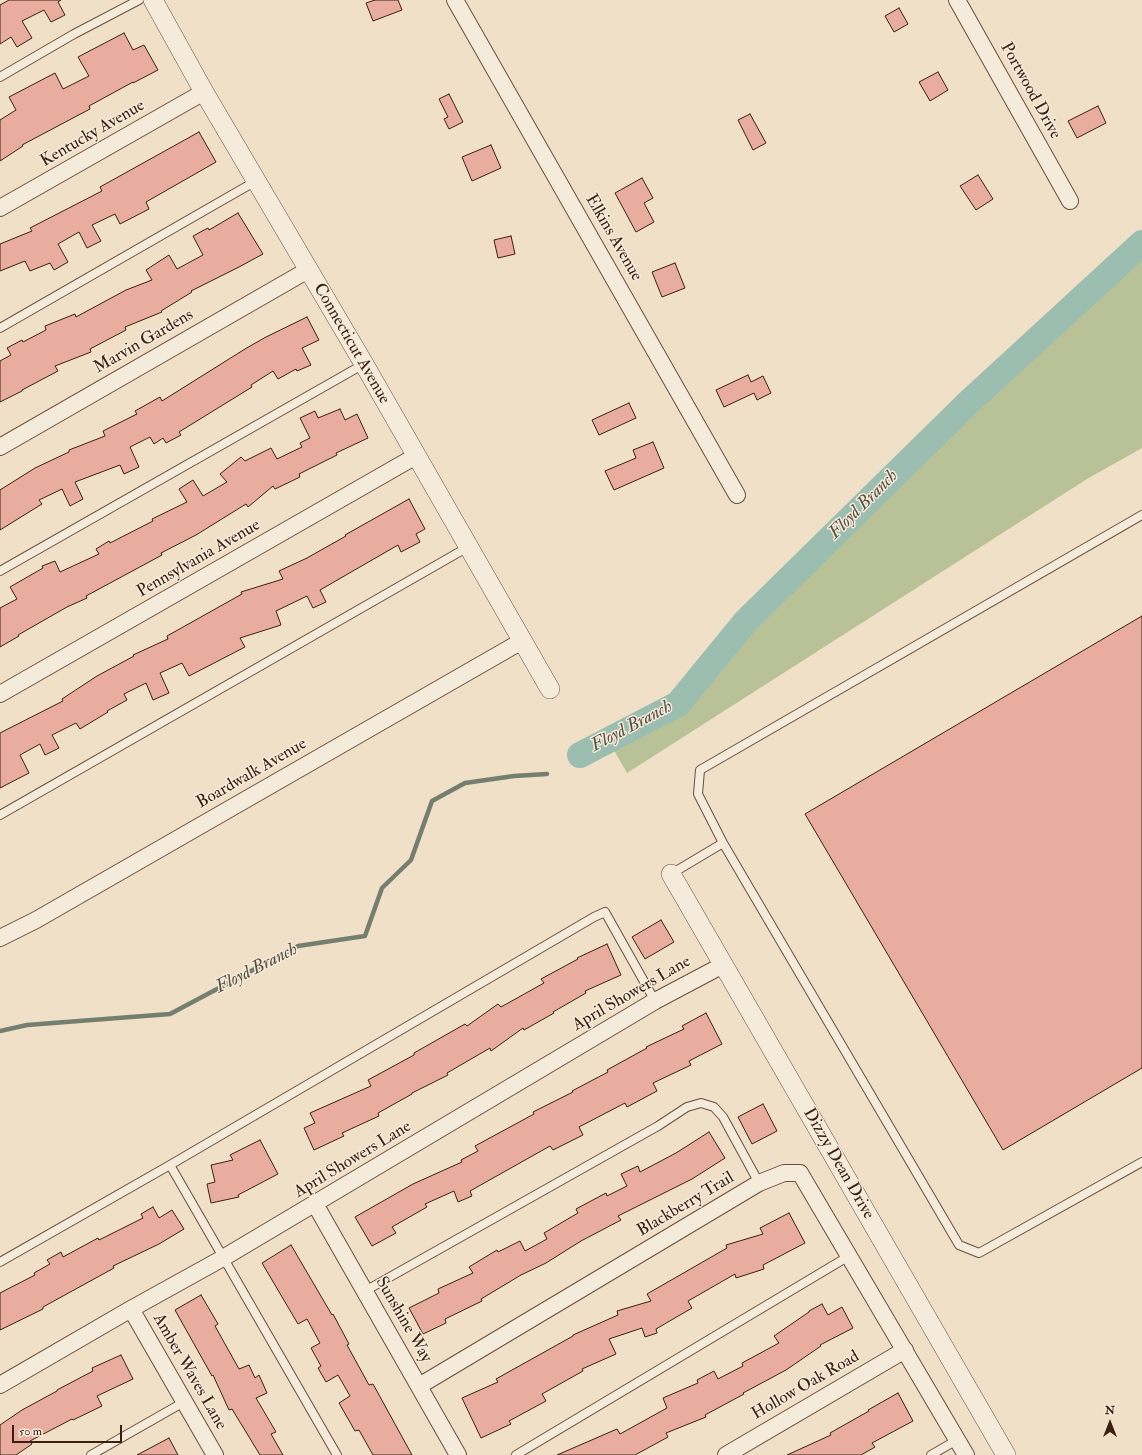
<!DOCTYPE html>
<html>
<head>
<meta charset="utf-8">
<style>
	body { margin:0 }
	#map { position:relative; width:1142px; height:1455px; overflow:hidden; background:#efe0c7; font-family:"IM FELL Double Pica",serif }
	canvas { display:block }
	.north { position:absolute; left:1090px; top:1403px; width:40px; height:40px; -webkit-text-stroke:3px #f5ebdb; paint-order:stroke; rotate:0deg; font-size:11px; font-weight:700; line-height:16px; text-align:center; color:#3c2011 }
	.north::after { content:''; display:block; margin:auto; width:14px; height:18px; background:#3c2011; clip-path:polygon(50% 0,100% 100%,50% 72%,0 100%) }
	.scale { position:absolute; left:12px; top:1425px; width:110px; height:18px; box-sizing:border-box; border:2px solid #3c2011; border-top:0; padding-left:5px; font-size:12px; line-height:14px; white-space:nowrap; color:#3c2011; -webkit-text-stroke:3px #f5ebdb; paint-order:stroke }
</style>
</head>
<body>
<div id="map">
<canvas width="1142" height="1455"></canvas>
<div class="north">N</div>
<div class="scale">50 m</div>
</div>
<script>
const ctx = document.querySelector('canvas').getContext('2d');
ctx.lineJoin = 'round';
function fillPath(path, color) { ctx.fillStyle = color; ctx.fill(path, 'evenodd'); }
const toPath = rows => new Path2D(rows.map(r => 'M' + r).join(''));
function strokePath(path, color, width, dash) { ctx.strokeStyle = color; ctx.lineWidth = width; ctx.lineCap = dash ? 'butt' : 'round'; ctx.setLineDash(dash || []); ctx.stroke(path); }
function drawText(font, color, halo, rows, align = 'center') {
  ctx.font = font + ' "IM FELL Double Pica",serif'; ctx.lineWidth = 3; ctx.setLineDash([]); ctx.textBaseline = 'middle'; ctx.strokeStyle = halo; ctx.fillStyle = color; for (const [text, x, y, turn = 0] of rows) {
    ctx.save(); ctx.translate(x, y); ctx.rotate((+turn || 0) * Math.PI / 180); ctx.textAlign = isNaN(turn) ? turn : align; if (halo) ctx.strokeText(text, 0, 0); ctx.fillText(text, 0, 0); ctx.restore();
  }
}
fillPath(toPath([
	[1142,237,1142,448,1087,479,627,773,607,738,682,688,718,650,750,610,805,562,908,465,961,417,995,379,1062,318]
]), '#b9c296');
strokePath(toPath([
	[0,1031,27,1025,170,1014,298,946,365,936,382,888,411,860,432,801,465,783,514,776,547,774]
]), '#757f70', 4.5);
strokePath(toPath([
	[580,755,678,704,746,621,969,402,1142,243]
]), '#9bbeb0', 26);
const building = toPath([
	[9,0,61,0,58,2,65,15,51,22,44,10,22,21,32,38,17,47,11,37,0,44,0,5,9,0],
	[375,0,398,0,402,10,373,21,366,3,375,0],
	[899,8,908,24,894,32,885,16,899,8],
	[124,33,133,50,144,45,158,70,133,83,133,82,89,106,90,109,22,145,23,146,0,161,0,120,16,110,9,97,55,73,63,89,89,76,78,57,124,33],
	[938,72,948,90,930,101,919,82,938,72],
	[449,94,463,122,449,129,444,119,448,117,439,99,449,94],
	[1098,106,1106,123,1077,138,1068,121,1098,106],
	[750,114,766,143,753,150,738,120,750,114],
	[199,132,216,162,146,202,149,209,120,224,115,214,92,225,101,241,87,248,79,232,58,244,68,262,54,270,50,263,30,271,25,261,0,271,0,244,32,231,30,228,102,191,100,187,199,132],
	[491,145,501,168,472,181,462,157,491,145],
	[978,175,993,199,976,210,960,186,978,175],
	[642,178,653,198,644,203,654,222,636,232,615,193,642,178],
	[238,213,263,254,239,267,191,291,192,292,161,311,162,312,125,327,126,330,90,349,91,352,55,366,58,371,22,390,22,391,0,402,0,361,11,355,7,348,22,340,23,342,46,330,45,326,75,314,76,317,126,290,152,280,146,270,169,255,177,269,203,255,193,236,208,228,209,230,238,213],
	[511,236,515,254,498,258,494,240,511,236],
	[675,263,685,288,662,297,652,272,675,263],
	[307,317,319,340,302,348,311,365,297,371,296,369,278,379,273,371,251,385,252,387,179,432,181,435,166,443,163,438,154,444,150,437,130,447,139,467,124,474,120,465,75,482,83,499,70,506,62,489,39,500,42,504,0,530,0,490,35,468,69,452,69,450,105,436,103,431,137,414,135,411,160,397,162,401,245,349,266,337,307,317],
	[748,375,751,382,763,376,771,393,757,400,754,393,724,407,716,390,748,375],
	[629,403,636,418,599,435,592,420,629,403],
	[340,409,345,420,357,414,368,438,336,453,337,455,299,474,300,477,275,489,273,486,248,507,246,504,196,535,161,553,162,555,86,596,87,598,67,607,18,635,19,636,0,647,0,608,17,599,10,587,43,568,42,566,55,561,60,572,99,554,96,549,109,541,110,543,153,521,152,519,187,502,179,489,193,480,203,496,227,482,220,474,241,457,245,461,271,448,277,459,302,447,300,443,310,438,300,418,315,411,318,418,340,409],
	[653,442,664,468,614,490,605,471,636,458,633,450,653,442],
	[409,499,425,529,416,534,420,542,401,552,398,545,320,590,326,602,313,608,307,596,276,611,281,625,240,638,245,647,189,676,182,663,160,673,169,693,153,700,146,683,124,694,127,700,107,711,108,712,80,729,76,723,52,735,59,748,45,755,40,744,20,755,29,773,0,788,0,733,63,701,62,699,97,676,134,656,133,655,168,639,167,636,242,594,241,592,283,579,279,571,307,558,346,536,345,535,409,499],
	[1142,616,1142,1068,1003,1150,805,814,1142,616],
	[661,920,674,942,645,959,632,937,661,920],
	[607,944,621,975,585,991,586,993,553,1012,554,1013,524,1030,523,1028,491,1051,490,1048,447,1073,448,1075,412,1093,412,1094,378,1113,379,1116,342,1133,344,1136,314,1150,304,1128,315,1123,310,1113,371,1086,368,1080,414,1055,414,1053,465,1024,467,1026,498,1004,501,1007,544,983,541,979,578,959,577,958,607,944],
	[706,1013,722,1044,689,1061,691,1065,653,1083,657,1091,627,1107,625,1103,579,1127,583,1135,553,1150,550,1146,470,1191,472,1196,458,1202,454,1191,425,1204,427,1207,392,1227,396,1233,372,1246,355,1217,413,1184,462,1162,461,1160,478,1151,475,1146,534,1114,533,1112,573,1092,572,1091,608,1072,607,1070,647,1048,646,1047,684,1029,682,1026,706,1013],
	[763,1104,777,1131,752,1144,738,1117,763,1104],
	[709,1132,725,1158,692,1179,618,1216,621,1220,581,1241,546,1263,521,1275,481,1299,482,1301,445,1319,446,1323,423,1334,409,1308,439,1293,438,1289,473,1273,469,1267,497,1250,498,1252,520,1241,525,1251,547,1239,544,1233,578,1213,576,1209,606,1193,607,1196,627,1186,621,1174,638,1166,640,1172,676,1153,709,1132],
	[260,1140,278,1174,238,1195,239,1197,211,1203,207,1184,215,1182,211,1165,233,1160,230,1155,260,1140],
	[153,1207,159,1218,172,1210,184,1229,159,1244,113,1266,114,1268,43,1307,43,1309,0,1330,0,1293,35,1275,34,1273,50,1264,47,1260,61,1252,63,1257,98,1238,99,1240,143,1218,141,1214,153,1207],
	[789,1213,805,1243,763,1265,764,1269,736,1278,735,1274,688,1301,692,1308,656,1329,657,1333,645,1337,642,1328,609,1339,616,1354,582,1369,583,1371,542,1394,546,1401,509,1421,511,1424,481,1438,462,1398,498,1382,496,1379,573,1336,573,1335,618,1315,617,1311,651,1301,647,1294,727,1248,726,1245,763,1234,760,1228,789,1213],
	[291,1245,332,1315,333,1314,349,1344,347,1345,369,1385,373,1384,412,1455,373,1455,359,1430,355,1431,339,1403,350,1396,338,1375,326,1382,318,1368,321,1366,311,1348,320,1343,307,1319,298,1324,262,1263,291,1245],
	[201,1295,218,1324,215,1326,239,1369,249,1365,255,1378,259,1375,267,1393,256,1398,276,1432,271,1434,283,1455,260,1455,232,1409,229,1410,213,1375,212,1376,175,1310,201,1295],
	[822,1304,828,1315,842,1307,853,1328,820,1345,821,1346,786,1370,743,1393,744,1394,705,1415,706,1417,666,1433,668,1437,635,1455,557,1455,617,1429,620,1434,667,1408,663,1398,698,1383,697,1380,714,1371,718,1379,743,1366,742,1363,779,1343,774,1336,809,1312,809,1311,822,1304],
	[121,1355,133,1379,97,1396,102,1406,73,1420,72,1419,30,1441,32,1444,16,1455,0,1455,0,1425,22,1410,57,1391,57,1390,93,1371,92,1368,121,1355],
	[898,1393,913,1421,872,1443,875,1447,861,1455,787,1455,831,1435,830,1433,869,1411,868,1410,898,1393],
	[169,1438,178,1455,137,1455,169,1438]
]);
fillPath(building, '#e9ad9f');
strokePath(building, '#3c2011', 1);
const service = toPath([
	[0,77,74,34,139,0],
	[0,328,256,181],
	[0,571,364,364],
	[0,815,468,547],
	[723,843,959,1245,979,1253,1142,1162],
	[671,874,723,843,698,794,700,770,1142,515],
	[170,1165,337,1455],
	[0,1262,170,1165,594,917,605,912,655,1001],
	[365,1291,658,1126,687,1107,701,1103,714,1107,723,1117,759,1183],
	[91,1455,184,1402],
	[516,1455,849,1256],
	[931,1455,957,1440]
]);
const minor = toPath([
	[455,0,737,495],
	[957,0,1070,201],
	[0,208,204,92],
	[0,447,308,270],
	[0,694,416,456],
	[0,938,36,920,522,641],
	[315,1204,458,1455],
	[131,1309,215,1455],
	[0,1385,131,1309,223,1258,655,1001,723,965],
	[419,1386,759,1183,784,1173,800,1173,966,1455],
	[726,1455,905,1350]
]);
const tertiary = toPath([
	[153,0,204,92,364,364,550,689],
	[671,874,1006,1455]
]);
strokePath(service, '#69503e', 10);
strokePath(minor, '#69503e', 18);
strokePath(tertiary, '#69503e', 20);
strokePath(service, '#f5ebdb', 8);
strokePath(minor, '#f5ebdb', 16);
strokePath(tertiary, '#f5ebdb', 19);
drawText('17px', '#3c2011', '#f5ebdb', [
	["Portwood Drive",1030,91,61],
	["Kentucky Avenue",93,134,-30],
	["Elkins Avenue",613,238,60],
	["Marvin Gardens",144,342,-30],
	["Connecticut Avenue",351,344,60],
	["Pennsylvania Avenue",199,559,-30],
	["Boardwalk Avenue",252,774,-30],
	["April Showers Lane",632,994,-30],
	["April Showers Lane",353,1160,-31],
	["Dizzy Dean Drive",838,1164,60],
	["Blackberry Trail",686,1205,-31],
	["Sunshine Way",403,1320,60],
	["Amber Waves Lane",189,1372,60],
	["Hollow Oak Road",806,1386,-30]
]);
drawText('italic 18px', '#584f41', '#f5ebdb', [
	["Floyd Branch",864,505,-45],
	["Floyd Branch",632,727,-28],
	["Floyd Branch",257,969,-27]
]);
</script>
</body>
</html>
